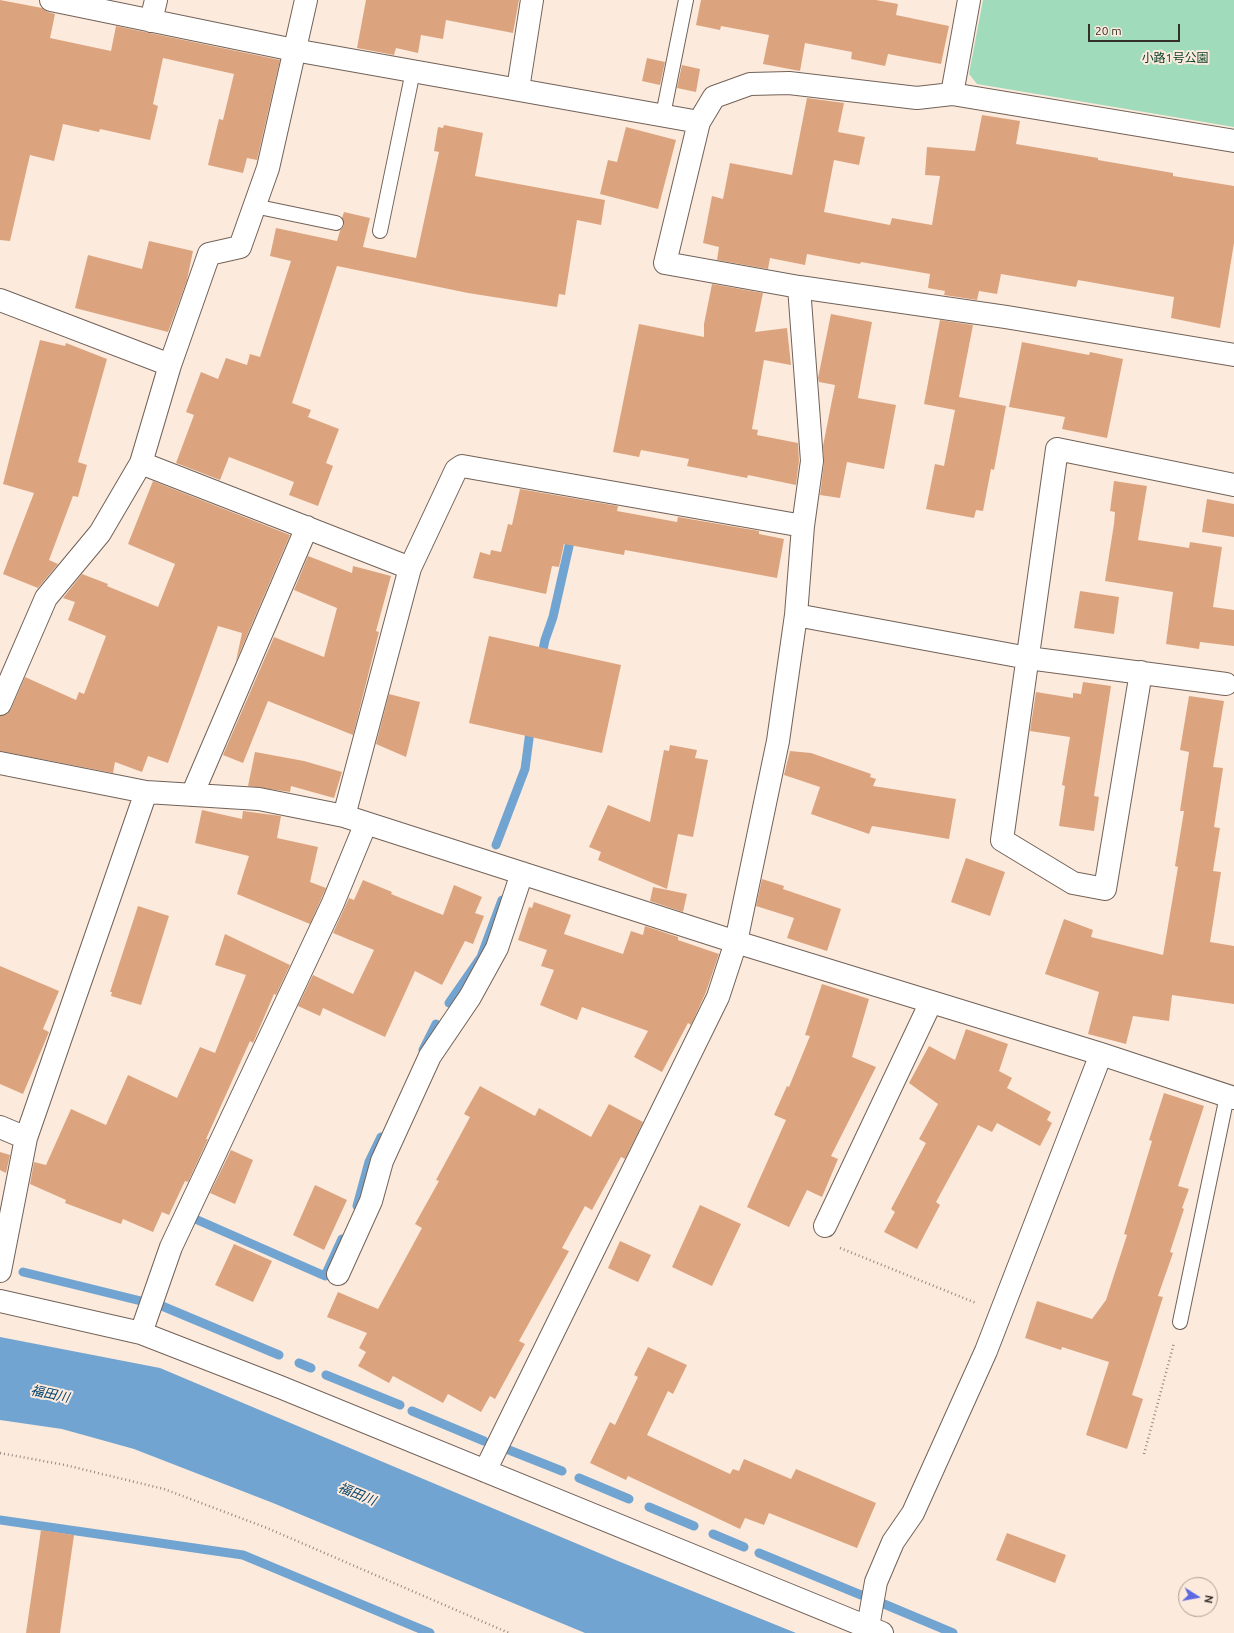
<!DOCTYPE html>
<html>
<head>
<meta charset="utf-8">
<style>
	body { margin:0 }
	#map { position:relative; width:1234px; height:1633px; overflow:hidden; background:#fceadd; font-family:Ubuntu,sans-serif }
	canvas { display:block }
	.north { position:absolute; left:1178px; top:1577px; width:40px; height:40px; box-sizing:border-box; background:#fceadd; border:1px solid #ac9f95; border-radius:50%; rotate:101deg; font-size:11px; font-weight:700; line-height:16px; text-align:center; color:#352e29 }
	.north::after { content:''; display:block; margin:auto; width:14px; height:18px; background:#5d69e1; clip-path:polygon(50% 0,100% 100%,50% 72%,0 100%) }
	.scale { position:absolute; left:1088px; top:24px; width:92px; height:18px; box-sizing:border-box; border:2px solid #352e29; border-top:0; padding-left:5px; font-size:12px; line-height:14px; white-space:nowrap; color:#352e29; -webkit-text-stroke:3px #fceadd; paint-order:stroke }
</style>
</head>
<body>
<div id="map">
<canvas width="1234" height="1633"></canvas>
<div class="north">N</div>
<div class="scale">20 m</div>
</div>
<script>
const ctx = document.querySelector('canvas').getContext('2d');
ctx.lineJoin = 'round';
function fillPath(path, color) { ctx.fillStyle = color; ctx.fill(path, 'evenodd'); }
const toPath = rows => new Path2D(rows.map(r => 'M' + r).join(''));
function strokePath(path, color, width, dash) { ctx.strokeStyle = color; ctx.lineWidth = width; ctx.lineCap = dash ? 'butt' : 'round'; ctx.setLineDash(dash || []); ctx.stroke(path); }
function drawText(font, color, halo, rows, align = 'center') {
  ctx.font = font + ' Ubuntu,"Noto Sans JP",sans-serif'; ctx.lineWidth = 4; ctx.setLineDash([]); ctx.textBaseline = 'middle'; ctx.strokeStyle = halo; ctx.fillStyle = color; for (const [text, x, y, turn = 0] of rows) {
    ctx.save(); ctx.translate(x, y); ctx.rotate((+turn || 0) * Math.PI / 180); ctx.textAlign = isNaN(turn) ? turn : align; if (halo) ctx.strokeText(text, 0, 0); ctx.fillText(text, 0, 0); ctx.restore();
  }
}
fillPath(toPath([
	[983,0,1234,0,1234,127,977,84,969,74]
]), '#a0dbbb');
fillPath(toPath([
	[0,1337,160,1368,618,1561,796,1633,585,1633,273,1503,134,1449,62,1429,0,1420]
]), '#71a4d0');
strokePath(toPath([
	[541,659,545,640,553,617,572,533],
	[496,845,525,769,531,724],
	[449,1003,481,957,502,900],
	[423,1050,436,1024],
	[357,1206,369,1162,381,1137],
	[193,1218,325,1276,342,1239],
	[23,1272,141,1301],
	[162,1306,279,1355],
	[299,1363,311,1368],
	[326,1375,400,1405],
	[412,1411,484,1441],
	[509,1450,562,1471],
	[579,1478,629,1499],
	[649,1507,694,1526],
	[0,1520,243,1555,430,1633],
	[713,1534,744,1547],
	[759,1553,861,1595],
	[884,1604,953,1633]
]), '#71a4d0', 9);
fillPath(toPath([
	[0,0,42,8,48,12,55,14,50,38,111,51,116,26,280,60,257,160,247,158,243,173,208,165,219,119,223,120,234,74,163,58,153,104,158,106,150,140,100,129,99,132,63,124,54,161,30,155,10,241,0,240],
	[366,0,519,0,513,33,446,20,443,39,421,35,418,53,396,48,394,55,357,48],
	[701,0,876,0,898,4,896,15,949,26,941,64,888,54,885,66,851,59,852,52,805,43,800,71,763,64,769,35,721,26,720,30,696,25],
	[647,58,665,62,660,85,642,81],
	[682,65,700,69,696,92,677,88],
	[807,98,844,103,838,132,865,137,859,165,834,160,824,212,890,225,892,218,932,225,940,176,925,175,927,147,975,151,982,115,1020,121,1016,144,1098,158,1098,160,1173,173,1173,176,1234,186,1234,243,1220,328,1171,318,1174,297,1078,280,1076,287,1001,274,997,294,979,291,977,300,944,295,945,291,928,288,930,274,861,262,860,264,807,254,805,265,770,258,768,269,717,260,719,247,703,243,712,196,723,199,730,163,792,175],
	[444,125,483,133,475,176,605,200,601,225,577,220,565,295,559,294,557,307,468,293,337,266,292,403,311,410,308,417,339,429,326,463,333,466,318,506,289,495,294,482,229,457,220,480,176,463,194,415,186,412,201,372,218,379,226,358,247,365,250,354,260,357,291,261,270,256,276,228,337,241,340,231,344,225,342,218,344,212,370,218,363,247,416,258,439,152,434,151,438,127,443,128],
	[626,127,676,140,658,209,600,194,608,160,617,162],
	[149,241,193,251,187,280,168,332,75,308,88,255,142,269],
	[712,284,763,293,755,332,787,328,791,365,764,360,752,429,758,430,757,435,798,443,799,461,796,485,748,475,747,478,687,466,689,459,641,450,639,457,613,452,639,324,704,337,704,324],
	[831,314,872,322,858,398,896,405,884,469,847,462,840,498,820,495,824,463,823,446,835,385,819,382,818,378],
	[940,320,973,325,959,397,1006,406,994,470,991,469,983,511,976,510,974,518,926,509,935,464,944,466,955,410,924,404],
	[40,340,65,346,66,343,107,359,78,462,87,465,78,497,73,496,49,560,58,564,38,588,3,574,34,493,3,484],
	[1022,342,1089,355,1090,352,1123,359,1107,438,1062,429,1065,417,1009,407],
	[153,481,290,535,236,661,242,633,218,626,168,763,148,756,142,772,115,762,113,773,0,751,0,716,7,714,11,709,25,677,76,700,79,692,84,694,106,636,68,620,75,602,63,598,82,574,108,584,107,586,158,607,175,564,128,544],
	[1114,481,1147,486,1138,540,1189,548,1190,542,1222,547,1213,607,1234,610,1234,646,1200,642,1199,649,1166,644,1173,592,1105,581,1114,524,1115,512,1110,511],
	[520,489,618,506,617,511,677,522,678,517,759,531,759,534,784,539,777,578,625,550,624,555,564,544,559,567,552,566,546,594,473,578,480,552,490,555,491,550,501,552,508,524,512,525],
	[1207,499,1234,504,1234,537,1202,532],
	[308,556,352,573,353,566,391,576,376,631,379,632,353,735,268,701,243,763,223,755,274,637,324,657,337,608,294,590],
	[1080,591,1119,597,1114,634,1074,628],
	[489,636,621,665,602,753,469,723],
	[1083,682,1111,686,1094,796,1099,797,1094,831,1059,826,1065,786,1062,785,1070,737,1030,731,1036,692,1073,698,1073,693,1081,694],
	[389,694,420,702,406,757,376,744],
	[1189,696,1224,701,1213,767,1223,768,1214,827,1220,828,1213,871,1221,872,1210,942,1234,946,1234,1004,1172,995,1169,1021,1133,1016,1126,1044,1088,1034,1099,992,1045,974,1064,919,1093,930,1091,937,1163,955,1178,867,1175,866,1184,811,1180,811,1189,752,1180,750],
	[670,745,697,750,695,758,708,760,693,837,678,834,667,889,598,860,601,852,589,847,608,805,650,822,664,750,669,751],
	[790,751,811,753,871,774,870,777,876,779,873,786,956,799,949,839,872,826,869,834,811,814,820,787,784,775],
	[255,752,304,761,342,772,334,798,291,786,290,792,248,786],
	[202,810,242,819,243,811,281,816,277,838,318,847,310,882,326,888,310,924,237,894,249,856,195,843],
	[966,858,1005,872,990,916,951,902],
	[762,879,784,886,783,889,841,909,827,951,787,938,794,918,756,906],
	[363,880,392,892,391,894,443,915,454,885,482,897,475,913,484,916,473,944,465,941,442,985,415,971,385,1037,323,1008,320,1016,298,1006,313,975,353,994,374,950,333,933,349,898,354,900],
	[653,887,687,894,683,912,650,901],
	[534,902,571,915,564,934,623,954,631,931,643,935,645,926,678,937,678,940,719,954,706,992,691,1025,688,1023,662,1072,634,1057,648,1031,582,1007,577,1020,540,1005,554,970,541,966,547,950,518,940,529,907,532,908],
	[138,906,169,916,141,1005,111,996,112,992,110,992],
	[225,934,290,965,276,995,274,994,253,1043,250,1041,206,1139,208,1139,188,1182,185,1181,169,1215,162,1212,153,1232,123,1219,121,1224,65,1203,66,1200,30,1184,34,1162,46,1165,71,1109,106,1125,128,1075,177,1098,200,1047,215,1053,246,975,215,965],
	[0,966,59,991,43,1029,49,1032,23,1094,0,1084],
	[822,984,869,999,852,1057,876,1067,831,1156,838,1159,822,1197,807,1190,789,1227,747,1207,786,1120,774,1115,787,1086,789,1087,810,1036,805,1035],
	[966,1029,1008,1044,999,1071,1012,1078,1007,1088,1051,1112,1047,1120,1052,1123,1040,1146,997,1123,992,1132,978,1125,936,1202,940,1205,917,1249,884,1232,895,1212,891,1209,926,1143,919,1139,938,1104,909,1083,929,1046,955,1060],
	[480,1086,535,1116,539,1108,591,1137,609,1104,643,1122,625,1159,621,1157,592,1210,585,1206,562,1248,569,1251,519,1341,525,1344,495,1399,490,1396,481,1412,448,1394,443,1403,393,1376,389,1383,358,1366,366,1352,359,1348,367,1333,327,1317,338,1292,378,1309,422,1228,415,1224,439,1181,436,1180,470,1117,464,1114],
	[1164,1093,1204,1106,1178,1186,1189,1189,1182,1208,1184,1209,1170,1252,1173,1253,1158,1296,1163,1297,1132,1395,1143,1399,1127,1449,1086,1435,1109,1362,1062,1347,1061,1350,1025,1338,1037,1301,1092,1319,1106,1300,1127,1235,1124,1234,1152,1141,1149,1140],
	[231,1150,253,1160,235,1204,210,1193],
	[0,1152,10,1155,6,1173,0,1170],
	[315,1185,347,1200,324,1250,293,1235],
	[700,1205,741,1224,712,1286,672,1267],
	[620,1241,651,1255,638,1282,608,1268],
	[234,1244,272,1261,253,1302,215,1285],
	[648,1347,687,1365,673,1394,668,1391,647,1435,730,1474,733,1469,739,1471,744,1459,791,1479,796,1469,876,1503,857,1548,769,1513,764,1525,745,1518,740,1529,628,1476,626,1480,590,1463,610,1422,615,1425,638,1377,634,1375],
	[41,1530,74,1535,60,1633,26,1633],
	[1007,1533,1066,1555,1055,1583,996,1560]
]), '#dca47e');
const lane = toPath([
	[663,115,686,0],
	[254,206,336,223],
	[380,231,413,71],
	[1180,1322,1227,1096]
]);
const street = toPath([
	[51,0,294,50,699,122],
	[151,21,156,0],
	[518,89,532,0],
	[952,94,969,0],
	[1234,141,952,94,917,98,789,83,750,84,714,97,699,122,665,263,799,287,1006,317,1234,355],
	[0,300,170,365],
	[141,463,410,568],
	[796,615,1028,658,1226,684],
	[1141,672,1105,889,1073,883,1002,840,1057,449,1234,485],
	[0,704,46,598,100,533,141,463,170,365,209,254,240,247,268,168,306,0],
	[0,763,146,792,259,799,344,816,736,942,1101,1054,1234,1098],
	[192,795,307,527],
	[344,816,410,568,456,470,462,466,803,526],
	[0,1127,26,1138],
	[825,1226,931,1002],
	[0,1271,26,1138,146,792],
	[338,1274,371,1201,382,1161,430,1056,470,997,497,948,522,873],
	[0,1301,141,1333,280,1387,882,1633],
	[141,1333,171,1247,333,903,366,823],
	[485,1471,718,997,736,942,778,741,796,615,803,526,812,461,799,287],
	[868,1627,876,1582,893,1542,913,1513,986,1351,1101,1054]
]);
strokePath(lane, '#726258', 16);
strokePath(street, '#726258', 24);
strokePath(toPath([
	[840,1248,976,1303],
	[0,1453,65,1465,164,1489,267,1528,509,1633],
	[1144,1454,1174,1343]
]), '#958980', 2.5, [1, 3]);
strokePath(lane, '#fff', 14);
strokePath(street, '#fff', 22);
drawText('12px', '#09402a', '#fceadd', [
	["小路1号公園",1175,58]
]);
drawText('italic 13px', '#04426c', '#fceadd', [
	["福田川",50,1394,12],
	["福田川",357,1494,22]
]);
</script>
</body>
</html>
